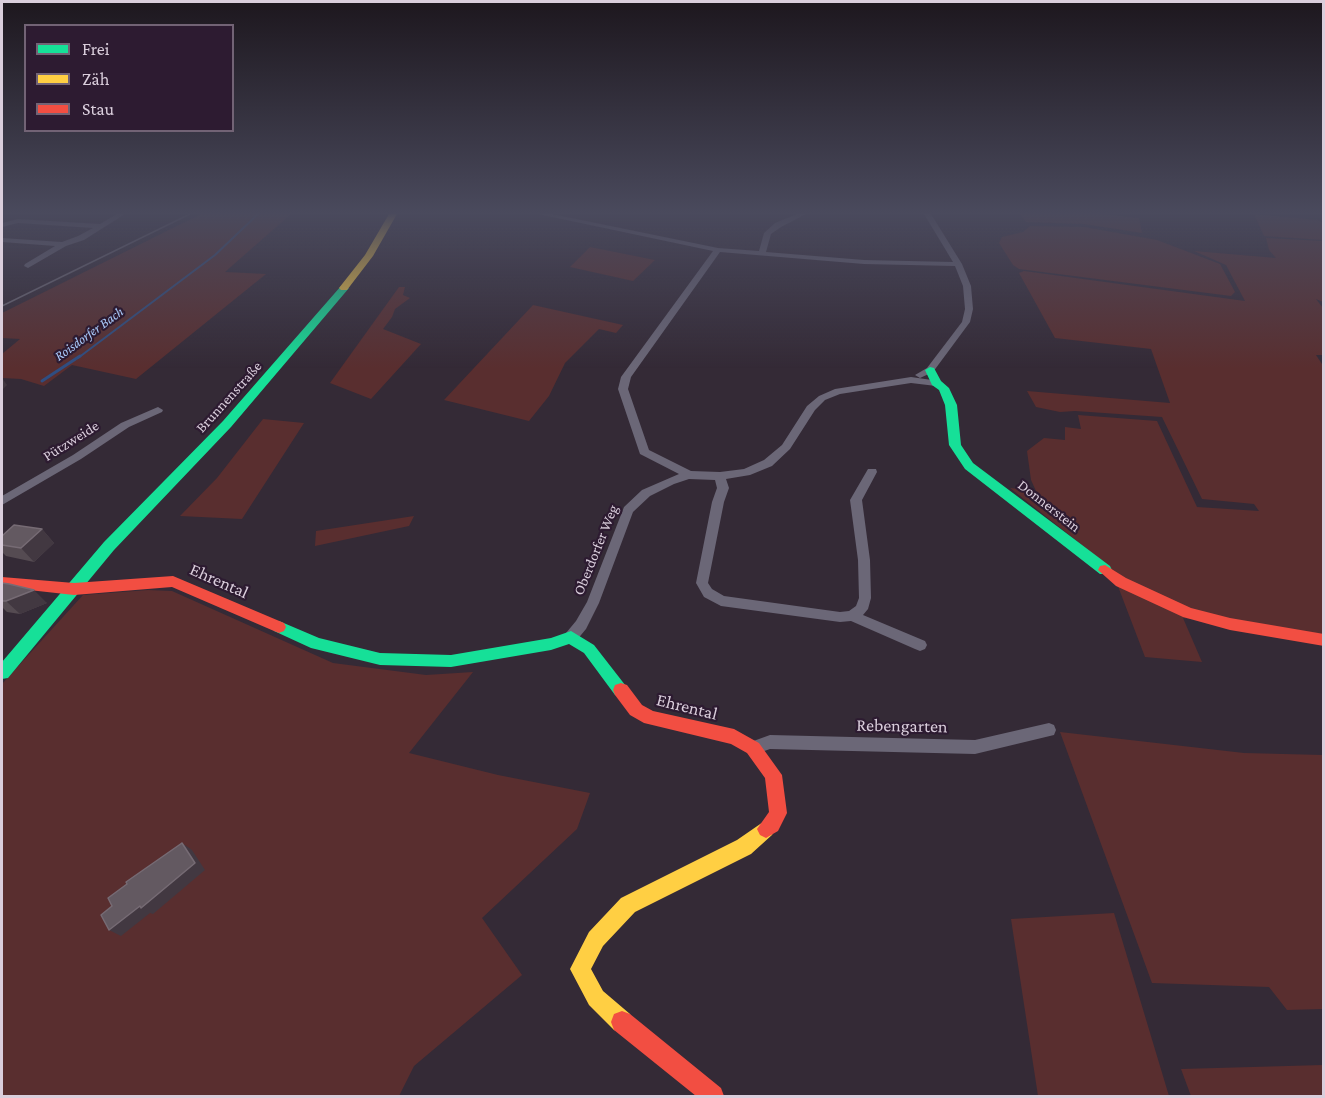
<!DOCTYPE html>
<html>
<head>
<meta charset="utf-8">
<style>
	body { margin:0 }
	#map { position:relative; width:1325px; height:1098px; overflow:hidden; background:#342a36; font-family:"Crimson Pro",serif }
	canvas { display:block }
	.frame { position:absolute; inset:0; border:3px solid #dacedc; pointer-events:none }
	.legend { position:absolute; left:24px; top:24px; width:210px; height:108px; box-sizing:border-box; background:#2d1b31; border:2px solid #726375; margin:0; padding:8px 10px; list-style:none; font-size:18px; color:#dacedc }
	.legend li { display:flex; align-items:center; gap:12px; height:30px }
	.legend b { width:30px; border:2px solid #726375 }
</style>
</head>
<body>
<div id="map">
<canvas width="1325" height="1098"></canvas>
<div class="frame"></div>
<ul class="legend">
<li><b style="height:8px;background:#16e098"></b>Frei</li>
<li><b style="height:8px;background:#ffcf43"></b>Zäh</li>
<li><b style="height:8px;background:#f24e42"></b>Stau</li>
</ul>
</div>
<script>
const ctx = document.querySelector('canvas').getContext('2d');
ctx.lineJoin = 'round';
function fillPath(path, color) { ctx.fillStyle = color; ctx.fill(path, 'evenodd'); }
const toPath = rows => new Path2D(rows.map(r => 'M' + r).join(''));
function strokePath(path, color, width, dash) { ctx.strokeStyle = color; ctx.lineWidth = width; ctx.lineCap = dash ? 'butt' : 'round'; ctx.setLineDash(dash || []); ctx.stroke(path); }
function drawText(font, color, halo, rows, align = 'center') {
  ctx.font = font + ' "Crimson Pro",serif'; ctx.lineWidth = 4.5; ctx.setLineDash([]); ctx.textBaseline = 'middle'; ctx.strokeStyle = halo; ctx.fillStyle = color; for (const [text, x, y, turn = 0] of rows) {
    ctx.save(); ctx.translate(x, y); ctx.rotate((+turn || 0) * Math.PI / 180); ctx.textAlign = isNaN(turn) ? turn : align; if (halo) ctx.strokeText(text, 0, 0); ctx.fillText(text, 0, 0); ctx.restore();
  }
}
fillPath(toPath([
	[201,214,291,214,225,272,266,274,136,379,72,365,44,386,21,379,2,378,2,354,20,339,2,338,2,313],
	[1020,214,1104,214,1139,218,1142,233,1084,224,1026,222],
	[1254,214,1318,220,1323,223,1323,240,1264,236],
	[1030,226,1084,227,1157,240,1220,264,1235,292,1231,296,1019,269,1013,265,999,243,1002,237,1023,232],
	[1266,238,1323,241,1323,302,1316,299,1323,308,1323,355,1316,355,1324,367,1323,634,1183,618,1202,662,1145,657,1111,568,1010,488,1036,491,1031,480,1027,451,1044,438,1065,440,1065,427,1081,429,1078,415,1157,421,1197,507,1259,511,1254,504,1202,499,1162,417,1075,411,1060,412,1036,407,1027,391,1170,403,1151,349,1055,338,1019,273,1024,271,1245,301,1226,265,1194,251,1276,258,1269,250],
	[590,247,655,260,633,281,570,267],
	[399,287,405,287,403,295,410,298,395,309,392,317,383,329,421,344,371,399,330,383],
	[533,305,623,325,616,333,599,329,565,363,549,396,529,421,444,400],
	[263,419,304,423,242,519,180,516,217,478],
	[414,516,409,526,315,546,316,531],
	[148,590,172,591,333,663,426,675,473,672,409,753,498,775,590,793,577,829,482,918,522,975,414,1066,399,1096,2,1096,2,684,83,595],
	[1060,732,1244,753,1323,755,1323,1009,1287,1010,1269,987,1152,983],
	[1114,913,1169,1096,1038,1096,1011,919],
	[1323,1065,1323,1096,1191,1096,1181,1069]
]), '#592e2f');
strokePath(toPath([
	[78,358,215,255,258,214]
]), '#2f4e82', 2);
strokePath(toPath([
	[42,381,80,356]
]), '#2f4e82', 3);
fillPath(toPath([
	[117,214,125,214,84,240,66,246,28,268,24,266,25,264,55,246,2,242,2,238,62,242,78,236,93,228,18,223,2,227,2,223,18,219,100,224,117,214],
	[538,214,552,214,718,248,759,251,764,233,775,223,797,214,806,214,781,227,771,234,766,252,864,260,953,262,924,214,931,214,962,264,971,286,973,309,970,322,933,372,920,378,915,375,927,368,962,322,965,309,963,286,955,266,864,264,720,252,631,377,628,389,649,450,691,471,720,472,744,469,764,460,782,445,807,406,819,396,835,389,911,377,939,381,941,383,936,386,911,383,840,394,825,400,815,410,790,449,772,466,750,475,726,479,729,488,724,502,708,583,712,589,724,596,840,612,849,611,856,606,859,598,858,560,850,500,868,469,876,469,877,472,862,500,870,560,871,598,868,609,863,615,925,641,927,645,925,649,920,651,915,649,851,621,840,622,721,606,704,597,696,583,712,502,717,488,715,480,689,479,674,484,650,496,633,512,599,603,586,629,576,641,571,642,566,641,564,637,566,633,576,621,587,602,624,507,642,490,679,474,640,454,618,389,621,377,713,251,538,214],
	[158,407,163,410,162,412,129,427,81,459,2,505,2,496,73,455,121,423,158,407],
	[1049,723,1054,725,1056,730,1054,735,975,754,770,749,753,755,748,753,746,748,748,743,770,735,975,740,1049,723]
]), '#6b6777');
fillPath(toPath([
	[341,286,349,288,231,427,114,550,8,678,2,679,2,662,104,542,223,421,341,286],
	[930,367,934,368,941,381,949,388,957,405,961,445,973,463,1110,566,1112,570,1110,574,1100,574,965,469,949,445,945,405,939,390,932,385,925,370,930,367],
	[279,621,319,638,380,653,451,655,551,638,571,631,594,645,629,690,627,695,621,697,615,695,584,653,569,644,551,650,451,667,380,665,311,648,274,631,272,627,274,623,279,621]
]), '#16e098');
fillPath(toPath([
	[389,214,397,214,373,256,347,290,341,290,339,288,365,255,389,214],
	[766,820,772,823,775,829,772,835,751,854,635,912,603,946,591,969,603,991,630,1014,633,1022,630,1030,622,1033,614,1030,589,1005,570,969,589,932,621,898,737,840,766,820]
]), '#ffcf43');
fillPath(toPath([
	[1105,565,1126,578,1191,608,1230,618,1324,634,1324,646,1230,630,1183,617,1116,586,1098,570,1100,566,1105,565],
	[173,576,284,623,286,627,284,631,279,633,274,631,172,587,74,595,2,587,2,577,74,583,173,576],
	[621,683,627,685,642,705,653,711,734,729,759,743,782,775,787,813,778,831,766,838,760,835,757,829,769,812,765,778,747,753,731,744,644,723,630,715,615,695,613,690,615,685,621,683],
	[622,1011,630,1014,721,1088,724,1096,696,1096,614,1030,611,1022,614,1014,622,1011]
]), '#f24e42');
strokePath(toPath([
	[2,306,190,214]
]), '#6e6975', 1.5);
fillPath(toPath([
	[42,529,54,543,34,562,6,556,2,552,2,536],
	[2,583,47,603,20,614,7,612,2,607]
]), '#554b52');
fillPath(toPath([
	[2,378,7,385,2,390],
	[42,529,54,543,34,562,21,548],
	[34,590,47,603,20,614,6,601],
	[182,843,192,850,205,870,153,914,150,913,121,936,109,930]
]), '#423841');
const building = toPath([
	[14,525,42,529,21,548,2,545,2,536,14,525],
	[2,583,9,584,34,590,6,601,2,601,2,583],
	[182,843,195,863,141,908,140,906,109,930,101,915,112,906,108,898,127,884,126,882,182,843]
]);
fillPath(building, '#635961');
strokePath(building, '#766b74', 1.5);
const sky = ctx.createLinearGradient(0, 0, 0, 368);
sky.addColorStop(0, '#1d171e');
sky.addColorStop(0.58, '#4a4a5d');
sky.addColorStop(1, '#4a4a5d00');
ctx.fillStyle = sky;
ctx.fillRect(0, 0, 1325, 368);
drawText('italic 14px', '#a9c9fa', '#2d1b31', [
	["Roisdorfer Bach",89,334,-36]
]);
drawText('15px', '#dacedc', '#2d1b31', [
	["Brunnenstraße",229,397,-48],
	["Pützweide",71,441,-32],
	["Donnerstein",1049,506,38],
	["Oberdorfer Weg",596,550,-68]
]);
drawText('18px', '#dacedc', '#2d1b31', [
	["Ehrental",219,581,24],
	["Ehrental",687,707,14],
	["Rebengarten",902,726,1]
]);
</script>
</body>
</html>
